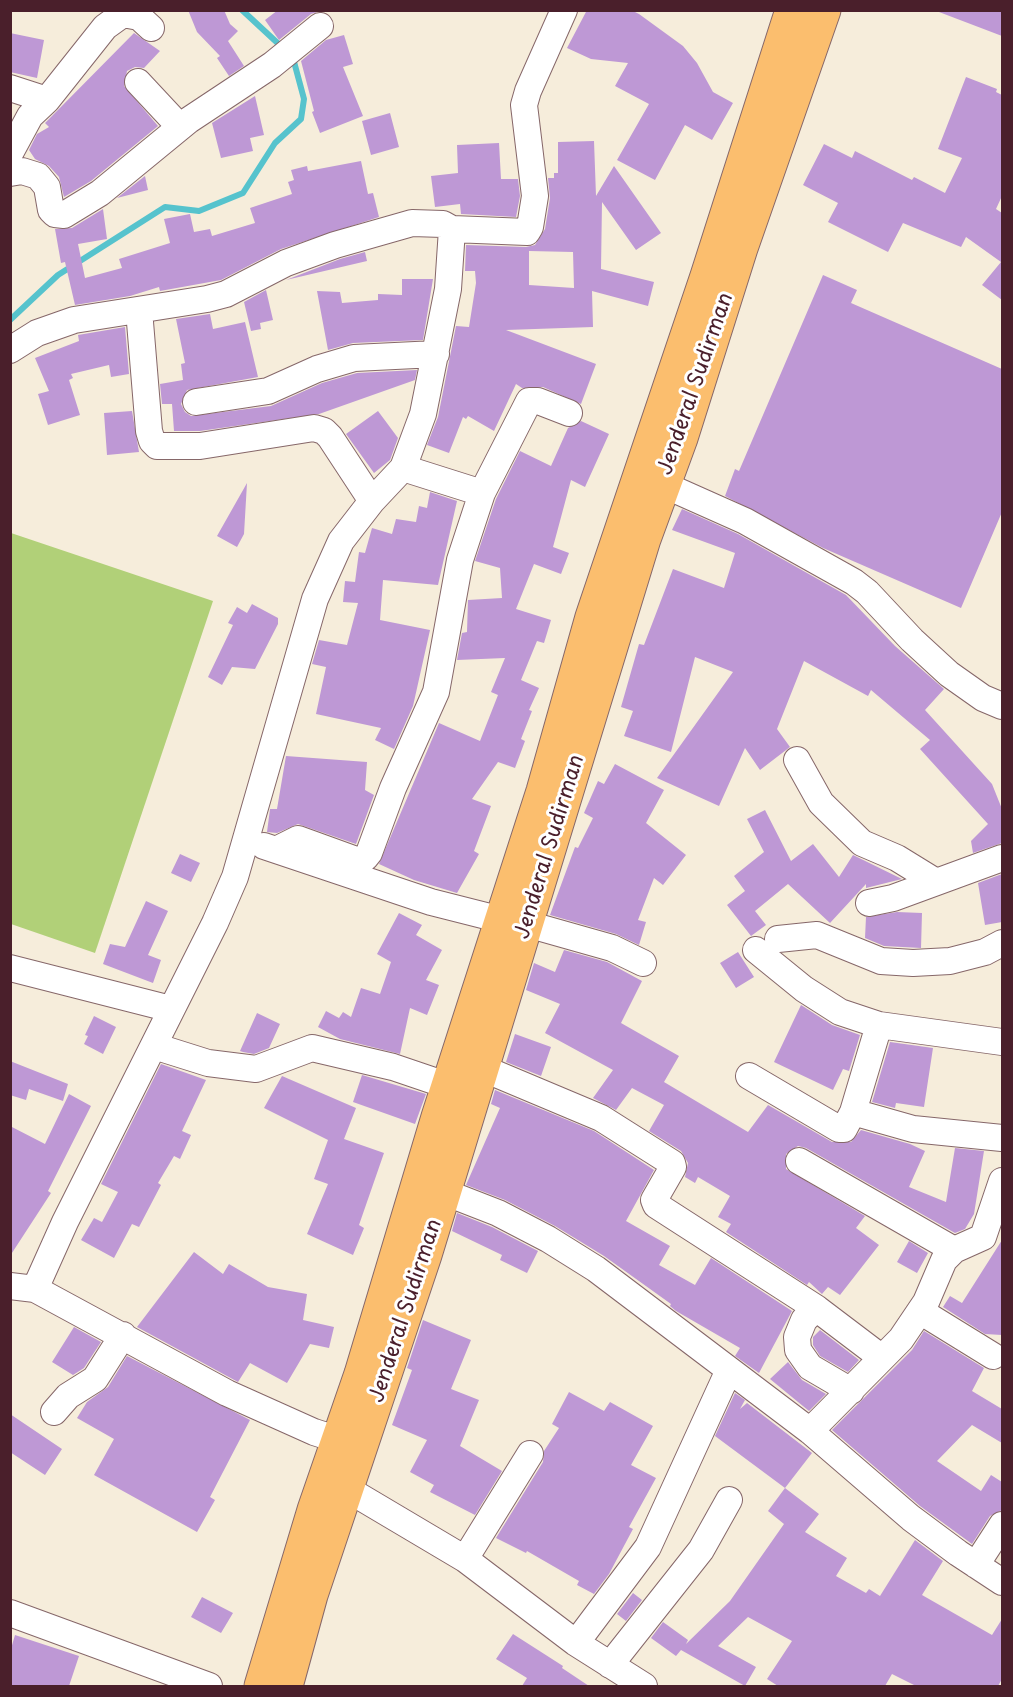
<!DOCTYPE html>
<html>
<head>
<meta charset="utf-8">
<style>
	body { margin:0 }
	#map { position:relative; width:1013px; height:1697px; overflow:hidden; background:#f6eddb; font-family:"Playpen Sans",sans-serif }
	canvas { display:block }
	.frame { position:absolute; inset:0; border:12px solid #4a1f2b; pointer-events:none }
</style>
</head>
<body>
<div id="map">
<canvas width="1013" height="1697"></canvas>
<div class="frame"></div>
</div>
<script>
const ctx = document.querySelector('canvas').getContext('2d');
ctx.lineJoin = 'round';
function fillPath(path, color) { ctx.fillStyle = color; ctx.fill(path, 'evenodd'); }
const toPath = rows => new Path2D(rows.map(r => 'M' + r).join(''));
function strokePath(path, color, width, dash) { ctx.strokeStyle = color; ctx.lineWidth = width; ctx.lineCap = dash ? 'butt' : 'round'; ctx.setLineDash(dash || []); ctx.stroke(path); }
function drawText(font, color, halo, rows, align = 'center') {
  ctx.font = font + ' "Playpen Sans",sans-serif'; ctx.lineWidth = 6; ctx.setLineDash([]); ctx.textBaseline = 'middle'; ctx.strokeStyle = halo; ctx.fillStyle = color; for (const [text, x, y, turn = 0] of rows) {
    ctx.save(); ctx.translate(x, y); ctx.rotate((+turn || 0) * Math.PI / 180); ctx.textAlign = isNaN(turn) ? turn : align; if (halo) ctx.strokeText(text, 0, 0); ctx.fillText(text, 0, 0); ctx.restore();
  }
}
fillPath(toPath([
	[11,533,213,601,95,953,11,924]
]), '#b1d078');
strokePath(toPath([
	[242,10,284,49],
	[10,320,58,275,165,207,199,211,243,193,275,143,301,119,304,99,293,58]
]), '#56c3cd', 6);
fillPath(toPath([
	[188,10,224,10,230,24,238,31,228,41,244,66,229,76,217,58,220,56,197,32],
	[278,10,323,10,311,14,279,40,265,20],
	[587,10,631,10,639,14,683,46,697,63,713,92,733,103,712,140,685,125,655,180,617,160,649,104,615,86,628,63,591,59,567,48],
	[939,10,1002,10,1002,36,939,12],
	[10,33,44,40,37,78,10,72],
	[134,33,160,51,144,68,135,67,127,71,124,86,158,126,91,181,64,197,59,177,49,166,35,159,29,150,37,134,49,127,45,123,51,117],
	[344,35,353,64,343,67,363,116,320,133,312,112,314,111,301,61,326,40],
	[966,77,997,89,996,92,1002,95,1002,196,996,209,1002,213,1002,300,982,285,1001,262,966,237,961,247,903,223,888,252,828,222,838,203,803,185,824,144,852,158,855,151,912,180,914,177,945,193,962,158,938,149],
	[255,96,264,135,250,138,253,151,221,158,212,123],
	[390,113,399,147,371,155,362,121],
	[594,141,596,196,614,166,661,233,636,250,602,202,601,269,654,282,648,306,592,291,593,327,506,330,596,364,581,404,543,387,522,388,516,384,494,431,468,416,466,419,463,417,449,453,427,445,438,417,456,326,469,327,476,283,475,271,465,271,466,245,526,247,535,245,545,229,550,198,548,178,554,178,554,173,558,173,558,142],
	[529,251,573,252,574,288,529,285],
	[499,143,501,179,518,179,520,196,516,217,461,214,460,204,435,207,431,176,458,173,457,145],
	[361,161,368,194,373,193,379,217,281,249,221,280,160,291,159,287,130,296,75,305,65,262,61,263,55,229,72,228,103,209,107,239,78,244,85,278,122,268,119,259,170,243,164,219,190,214,194,232,210,229,212,236,255,223,250,208,292,194,288,182,294,180,291,170,307,166,308,171],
	[145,176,148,190,117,198],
	[365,252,367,261,286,280,340,259],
	[823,275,857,290,851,303,1002,369,1002,512,961,608,823,548,725,496,735,469,739,471],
	[402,279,433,279,423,340,353,343,328,350,317,291,340,292,342,303,378,300,378,294,402,295],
	[266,290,273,320,260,323,261,329,251,331,244,302],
	[210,314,213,329,245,322,258,377,187,390,181,404,185,412,191,416,271,406,322,383,357,373,417,370,415,380,319,414,200,431,174,431,172,404,162,404,160,384,183,380,181,364,185,363,176,319],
	[125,327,129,374,111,377,109,365,71,374,73,378,69,380,80,415,48,425,38,394,49,391,35,358,79,341,78,335],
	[132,411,139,452,107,455,104,413],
	[378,411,398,438,390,460,374,473,346,434],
	[581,421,609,434,585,487,571,480,553,547,569,553,561,574,534,564,516,609,551,620,544,643,537,641,521,680,539,688,529,710,532,711,521,739,525,741,515,768,498,762,472,799,491,806,474,851,479,854,457,893,414,880,379,864,439,723,480,741,498,695,491,692,505,658,457,660,462,633,467,632,468,600,502,598,500,568,475,561,496,499,520,451,551,466,568,428],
	[247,483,244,534,237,547,217,536],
	[430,492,457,501,438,585,383,580,380,620,430,630,413,706,394,749,375,740,381,728,316,714,326,667,312,664,319,640,347,645,358,603,343,602,345,581,355,582,359,552,365,553,372,528,392,534,396,519,416,522,419,506,427,508],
	[682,509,738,534,846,595,895,646,944,689,925,710,992,784,1002,809,1002,843,973,853,971,841,988,824,920,749,930,740,871,690,868,696,804,661,777,729,790,747,760,770,745,748,719,806,657,778,733,672,695,657,671,752,624,736,633,711,621,707,639,644,644,645,673,569,724,588,735,553,672,530],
	[252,604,278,618,278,624,255,669,232,667,222,685,208,677,233,625,228,623,237,607,247,613],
	[286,756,367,762,365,790,374,795,356,844,298,824,277,833,267,832,270,809,277,809],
	[615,764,664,790,646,823,686,855,663,885,654,878,638,920,646,922,639,945,616,934,550,915,575,847,578,848,593,818,584,813,598,781,604,784],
	[765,810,791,861,813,844,839,877,853,855,902,879,866,888,866,884,830,923,788,884,755,911,766,925,751,936,727,905,745,891,734,876,764,852,747,819],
	[180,854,200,863,191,882,171,873],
	[1002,874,1002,922,985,925,978,883],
	[146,901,168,911,148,955,161,960,153,983,103,964,110,944,125,947],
	[897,912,922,913,921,948,884,946,865,938,866,917],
	[399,913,422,925,416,935,442,950,426,980,439,985,427,1015,410,1008,400,1054,340,1039,318,1027,326,1011,339,1018,343,1012,351,1017,361,988,380,994,391,962,377,954],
	[564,950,607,962,642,981,621,1023,679,1056,664,1082,748,1132,768,1105,832,1142,851,1142,861,1130,910,1144,925,1151,909,1187,946,1202,955,1148,984,1151,974,1214,965,1229,955,1233,806,1148,798,1146,786,1154,786,1169,865,1216,856,1228,879,1245,840,1295,828,1287,822,1294,809,1282,807,1285,726,1232,731,1224,718,1217,730,1196,698,1177,695,1183,685,1177,688,1163,681,1151,649,1131,664,1105,632,1088,616,1110,593,1098,613,1070,545,1033,560,1004,526,990,534,963,555,972],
	[738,952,754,977,736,988,720,963],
	[801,1005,832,1025,860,1035,849,1071,843,1069,833,1090,774,1062],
	[257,1013,280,1024,269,1048,254,1054,243,1052,240,1051],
	[94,1016,116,1027,103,1054,84,1044,88,1036,85,1035],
	[515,1034,551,1047,541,1076,506,1062],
	[890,1042,933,1048,924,1107,896,1103,895,1108,872,1102],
	[10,1061,68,1084,63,1101,29,1089,26,1100,10,1095],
	[161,1064,206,1080,182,1131,191,1135,180,1159,174,1156,158,1183,161,1185,139,1227,132,1224,114,1258,81,1240,94,1218,102,1222,118,1192,101,1184],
	[362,1075,426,1094,415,1124,353,1102],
	[282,1076,356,1108,344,1139,384,1153,359,1225,364,1228,353,1255,307,1234,328,1184,314,1179,328,1140,264,1108],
	[495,1090,594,1131,654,1170,626,1221,670,1246,659,1265,695,1285,711,1258,792,1311,759,1373,735,1356,740,1348,676,1311,670,1306,671,1304,604,1256,555,1226,505,1200,466,1185,500,1108,491,1104],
	[69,1094,91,1106,48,1191,51,1193,10,1256,10,1126,45,1144],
	[457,1213,492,1227,538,1251,527,1273,500,1260,502,1255,452,1231],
	[1002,1240,1002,1335,985,1334,943,1307,950,1296,962,1303],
	[909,1241,928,1253,917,1273,897,1262],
	[194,1252,223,1274,229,1264,268,1287,307,1294,303,1320,334,1327,329,1348,310,1344,287,1383,250,1363,238,1382,137,1327],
	[423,1320,471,1340,451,1389,479,1400,460,1446,502,1471,475,1515,430,1492,434,1485,410,1472,427,1440,392,1425,412,1370,407,1368],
	[74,1327,101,1342,84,1368,73,1375,52,1362],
	[820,1330,859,1360,848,1372,820,1356,813,1345,813,1337],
	[924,1331,984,1368,972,1391,1002,1409,1002,1443,972,1425,937,1461,981,1491,991,1475,1002,1482,1002,1510,990,1516,972,1544,920,1506,832,1430,912,1350],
	[127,1356,250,1420,210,1497,215,1500,197,1532,94,1475,114,1439,77,1418,87,1402,108,1387],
	[788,1362,802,1380,826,1394,809,1411,770,1379],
	[569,1392,604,1411,610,1402,653,1426,631,1465,656,1478,629,1527,633,1529,609,1574,594,1594,577,1585,579,1581,527,1551,526,1553,496,1538,543,1462,544,1451,559,1428,552,1424],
	[735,1393,745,1400,740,1409,747,1403,812,1453,785,1488,715,1436],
	[10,1414,62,1449,45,1475,10,1452],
	[785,1488,819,1514,805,1532,847,1558,836,1576,866,1593,869,1589,880,1596,915,1540,943,1561,922,1595,992,1635,1002,1619,1002,1679,998,1686,916,1686,892,1674,885,1686,778,1686,767,1679,792,1641,748,1617,718,1646,756,1667,745,1686,681,1650,676,1656,651,1638,663,1622,688,1640,686,1644,730,1601,784,1524,768,1511],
	[633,1593,642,1600,626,1621,617,1614],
	[202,1597,233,1613,221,1633,191,1617],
	[513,1634,563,1666,562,1668,589,1686,522,1686,527,1678,496,1659],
	[15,1635,79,1656,69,1686,10,1686,10,1652]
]), '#be98d5');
const minor = toPath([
	[138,82,180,127],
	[10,88,47,100],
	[10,153,30,116,47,100,105,27,123,14,139,17,151,28],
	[10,173,22,171,38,176,47,187,51,210,55,214,64,215,100,193,189,120,272,65,320,26],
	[452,229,527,232,530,227,535,196,524,105,528,91,564,10],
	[139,310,149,431,152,441,157,446,200,446,314,428,324,431,330,437,372,501],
	[10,350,37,333,74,320,207,299,226,294,286,263,335,245,412,223,443,224,452,229,448,289,423,414,403,468],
	[196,402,268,391,317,369,354,358,436,354],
	[662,484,745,521,854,582,867,592,912,640,949,674,983,698,1002,706],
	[797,760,821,803,862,843,897,858,936,882],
	[264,846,431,902,502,920],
	[276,850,298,839,356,860,365,858,369,853,393,788,436,692,460,560,482,493,529,401,538,401,569,413],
	[869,903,893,898,1002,858],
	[527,924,612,948,643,963],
	[778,939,817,935,881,961,913,963,950,961,985,952,1002,943],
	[756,950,804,989,840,1012,879,1025,1002,1042],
	[10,968,171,1009],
	[154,1046,208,1063,256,1069,312,1048,393,1067,449,1086],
	[482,1068,601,1118,672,1163,673,1167,654,1200,656,1205,816,1308,804,1320,797,1337,798,1350,810,1367,851,1391],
	[749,1076,839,1129,844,1129,853,1112,879,1025],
	[853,1112,913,1129,1002,1138],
	[799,1161,954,1250],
	[444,1192,498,1213,548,1239,596,1269,810,1431,911,1518,958,1553,1002,1582],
	[10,1286,35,1289],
	[816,1308,882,1358],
	[920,1311,993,1356],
	[54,1412,68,1396,95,1379,123,1335],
	[810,1431,901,1339,926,1302,944,1260,954,1250,983,1237,1002,1181],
	[339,1440,314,1432,227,1393,35,1289,65,1222,215,923,235,877,315,599,341,541,372,501,403,468,482,493],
	[347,1489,465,1559,576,1643,644,1686],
	[465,1559,530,1454],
	[976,1565,1002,1525],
	[10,1613,209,1686],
	[576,1643,648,1547,729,1370],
	[610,1665,701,1550,729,1500]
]);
const highway = toPath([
	[261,1686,314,1510,361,1374,438,1117,543,791,592,617,707,276,792,10],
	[286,1686,311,1595,425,1255,644,539,681,438,741,248,824,10]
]);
strokePath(minor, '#866769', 28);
strokePath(highway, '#866769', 35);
strokePath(minor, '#fff', 26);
strokePath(highway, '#fbbe6e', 33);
drawText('21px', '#4a1f2b', '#fff', [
	["Jenderal Sudirman",696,384,-71],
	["Jenderal Sudirman",550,847,-73],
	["Jenderal Sudirman",406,1311,-72]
]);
</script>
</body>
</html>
